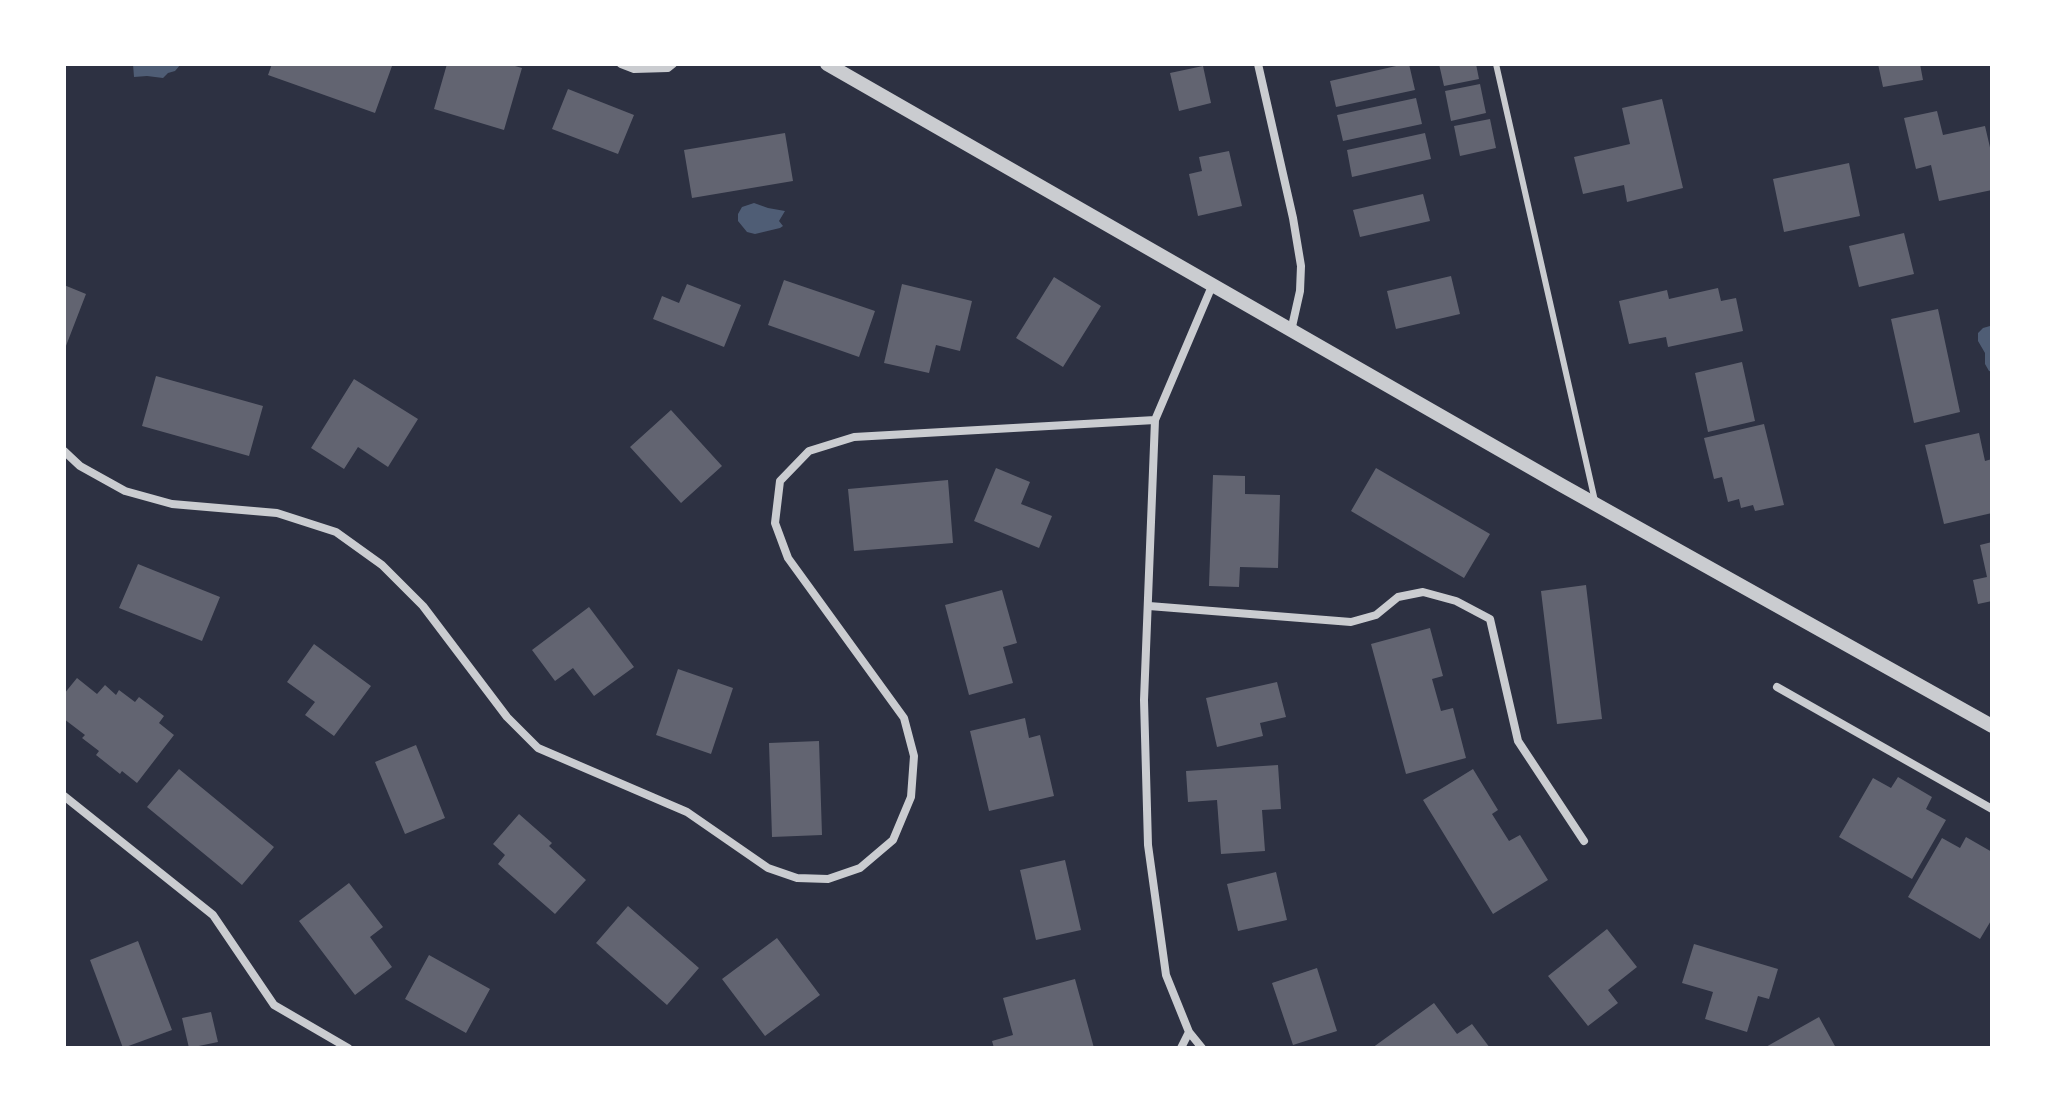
<!DOCTYPE html>
<html>
<head>
<meta charset="utf-8">
<style>
	body { margin:0 }
	#map { position:relative; width:2056px; height:1112px; overflow:hidden; background:#2d3142; font-family:"Work Sans",sans-serif }
	canvas { display:block }
	.frame { position:absolute; inset:0; border:66px solid #fff; pointer-events:none }
</style>
</head>
<body>
<div id="map">
<canvas width="2056" height="1112"></canvas>
<div class="frame"></div>
</div>
<script>
const ctx = document.querySelector('canvas').getContext('2d');
ctx.lineJoin = 'round';
function fillPath(path, color) { ctx.fillStyle = color; ctx.fill(path, 'evenodd'); }
const toPath = rows => new Path2D(rows.map(r => 'M' + r).join(''));
function strokePath(path, color, width, dash) { ctx.strokeStyle = color; ctx.lineWidth = width; ctx.lineCap = dash ? 'butt' : 'round'; ctx.setLineDash(dash || []); ctx.stroke(path); }
fillPath(toPath([
	[133,64,181,64,175,71,168,73,163,78,147,76,134,77],
	[754,203,768,208,785,211,779,221,783,226,780,228,755,234,747,232,738,221,738,214,742,207],
	[1990,326,1992,327,1992,372,1989,371,1985,364,1985,353,1978,341,1978,333,1983,328]
]), '#4f5d75');
fillPath(toPath([
	[272,64,387,64,392,66,375,113,268,75],
	[447,64,508,64,522,68,504,130,434,109],
	[1405,64,1409,64,1415,90,1336,107,1330,81],
	[1439,64,1476,64,1479,79,1444,86],
	[1878,64,1920,64,1923,80,1883,87],
	[1203,66,1211,103,1179,111,1170,73],
	[1480,84,1486,113,1451,121,1445,91],
	[568,89,634,115,618,154,552,129],
	[1416,98,1422,124,1343,141,1337,115],
	[1662,99,1683,188,1627,202,1624,185,1583,194,1574,157,1630,144,1622,108],
	[1937,111,1943,135,1985,126,1992,156,1992,190,1939,201,1931,165,1916,169,1904,118],
	[1490,119,1496,148,1460,156,1454,126],
	[785,133,793,181,692,198,684,150],
	[1425,133,1431,159,1352,177,1347,150],
	[1229,151,1242,206,1198,216,1189,174,1202,171,1199,157],
	[1849,163,1860,216,1784,232,1773,179],
	[1423,194,1430,221,1360,237,1353,210],
	[1904,233,1914,274,1859,287,1849,246],
	[1451,276,1460,314,1396,329,1387,291],
	[1054,277,1101,306,1063,367,1016,338],
	[784,280,875,311,859,357,768,325],
	[687,284,741,305,724,347,653,319,662,296,679,303],
	[902,284,972,301,960,351,936,345,929,373,884,363],
	[64,285,86,294,64,351],
	[1718,288,1721,301,1736,298,1743,331,1668,347,1666,337,1629,344,1619,301,1667,290,1669,299],
	[1938,309,1960,412,1914,423,1891,319],
	[1742,362,1755,421,1708,432,1695,373],
	[156,376,263,406,249,456,142,426],
	[354,379,418,419,388,467,358,447,344,469,311,448],
	[671,410,722,466,681,503,630,447],
	[1764,424,1784,505,1755,511,1753,505,1741,508,1739,499,1728,502,1722,477,1714,479,1704,438],
	[1979,433,1985,461,1992,459,1992,513,1944,524,1925,445],
	[996,468,1030,482,1021,504,1052,516,1039,548,974,521],
	[1376,468,1490,534,1464,578,1351,511],
	[1213,475,1245,476,1245,494,1280,495,1278,568,1240,567,1239,587,1209,586],
	[948,480,953,543,854,551,848,489],
	[1992,542,1992,601,1978,604,1973,580,1987,577,1980,545],
	[138,564,220,597,202,641,119,608],
	[1586,585,1602,719,1557,724,1541,591],
	[1002,590,1017,643,1003,647,1013,683,969,695,945,605],
	[589,607,634,667,594,696,573,668,555,681,532,650],
	[1430,628,1443,676,1432,679,1441,711,1453,708,1466,758,1406,774,1371,644],
	[314,644,371,686,334,736,305,715,315,702,287,682],
	[678,669,733,688,711,754,656,735],
	[77,678,97,694,105,685,116,695,119,690,135,702,139,697,164,716,159,723,174,735,137,783,122,771,120,774,96,755,99,751,82,738,85,735,64,719,64,694],
	[1277,682,1286,717,1260,723,1263,736,1217,747,1206,698],
	[1025,718,1029,738,1040,735,1054,796,989,811,970,731],
	[819,741,822,835,772,837,769,743],
	[416,745,445,818,405,834,375,762],
	[1278,765,1281,809,1262,810,1265,851,1221,854,1217,800,1188,802,1186,771],
	[179,769,274,847,242,885,147,807],
	[1473,769,1498,810,1492,814,1509,841,1520,835,1548,880,1493,914,1423,800],
	[1898,777,1932,797,1926,809,1946,820,1912,879,1839,837,1873,778,1891,788],
	[519,814,552,843,549,846,586,880,555,914,498,864,505,855,493,844],
	[1966,837,1992,852,1992,919,1980,939,1908,897,1942,838,1960,848],
	[1065,860,1081,930,1036,940,1020,870],
	[1276,872,1287,920,1238,931,1227,884],
	[349,883,383,927,370,937,392,967,355,995,299,921],
	[628,906,699,968,667,1005,596,943],
	[1607,929,1637,967,1608,990,1618,1003,1588,1026,1548,976],
	[777,938,820,995,765,1036,722,979],
	[138,941,172,1030,123,1048,90,960],
	[1694,944,1778,969,1769,999,1758,996,1747,1032,1705,1019,1713,992,1682,983],
	[429,955,490,989,466,1033,405,999],
	[1317,968,1337,1031,1293,1045,1272,983],
	[1075,979,1094,1048,994,1048,992,1041,1013,1035,1003,998],
	[1434,1003,1457,1034,1472,1024,1490,1048,1372,1048],
	[211,1012,218,1042,189,1048,182,1018],
	[1819,1017,1836,1048,1764,1048]
]), '#626471');
strokePath(toPath([
	[1496,64,1595,501]
]), '#caccd0', 6);
strokePath(toPath([
	[621,64,634,69,668,68,673,64],
	[1258,64,1293,218,1301,266,1300,291,1291,331],
	[64,451,80,466,125,491,172,504,277,513,336,532,382,565,423,606,507,717,538,748,687,812,768,868,797,878,828,879,860,868,893,840,911,797,914,756,904,718,788,558,775,523,780,481,809,451,854,437,1155,420],
	[1149,606,1351,622,1376,615,1398,597,1423,592,1456,601,1490,619,1518,741,1584,841],
	[1777,687,1992,809],
	[64,796,213,915,274,1005,348,1048],
	[1181,1048,1189,1032],
	[1202,1048,1189,1032,1166,975,1148,845,1144,700,1155,420,1212,286]
]), '#caccd0', 8);
strokePath(toPath([
	[827,64,1563,486,1992,726]
]), '#caccd0', 14);
</script>
</body>
</html>
